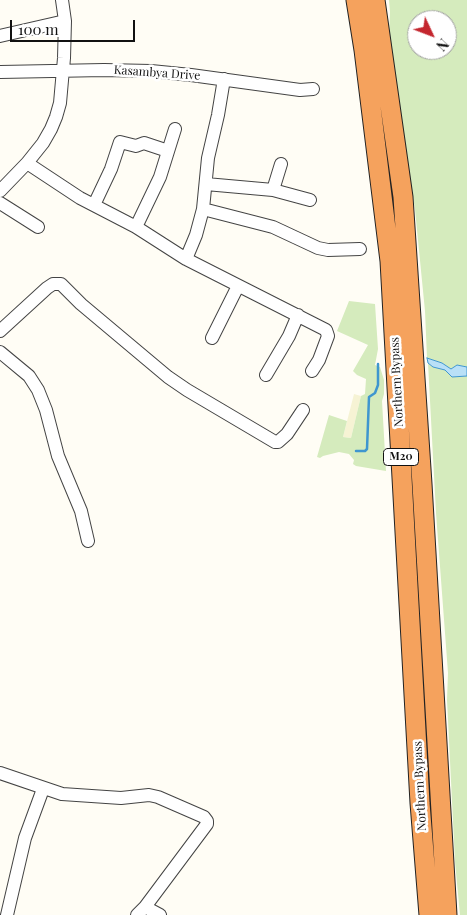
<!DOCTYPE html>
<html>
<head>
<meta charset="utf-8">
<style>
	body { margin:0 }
	#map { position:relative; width:467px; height:915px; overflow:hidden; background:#fffdf5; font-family:"Playfair Display",serif }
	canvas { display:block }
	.north { position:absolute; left:407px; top:10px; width:50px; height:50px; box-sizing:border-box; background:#fff; border:1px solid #a0a0a0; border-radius:50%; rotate:133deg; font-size:14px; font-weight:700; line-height:20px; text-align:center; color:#111 }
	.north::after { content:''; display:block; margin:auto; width:18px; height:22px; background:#c4262e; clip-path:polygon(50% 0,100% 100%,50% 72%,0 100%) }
	.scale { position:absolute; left:10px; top:20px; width:125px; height:22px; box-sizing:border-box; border:2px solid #111; border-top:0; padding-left:6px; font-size:15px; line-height:18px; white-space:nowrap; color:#111; -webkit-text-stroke:4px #fff; paint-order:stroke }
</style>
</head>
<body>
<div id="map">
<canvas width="467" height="915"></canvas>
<div class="north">N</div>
<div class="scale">100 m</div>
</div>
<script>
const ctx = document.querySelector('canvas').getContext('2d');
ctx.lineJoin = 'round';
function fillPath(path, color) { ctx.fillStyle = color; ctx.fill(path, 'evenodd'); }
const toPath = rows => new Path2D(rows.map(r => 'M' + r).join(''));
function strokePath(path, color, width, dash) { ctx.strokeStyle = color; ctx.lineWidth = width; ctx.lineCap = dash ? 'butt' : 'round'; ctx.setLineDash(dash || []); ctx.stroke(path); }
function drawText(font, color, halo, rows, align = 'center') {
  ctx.font = font + ' "Playfair Display",serif'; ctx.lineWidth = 5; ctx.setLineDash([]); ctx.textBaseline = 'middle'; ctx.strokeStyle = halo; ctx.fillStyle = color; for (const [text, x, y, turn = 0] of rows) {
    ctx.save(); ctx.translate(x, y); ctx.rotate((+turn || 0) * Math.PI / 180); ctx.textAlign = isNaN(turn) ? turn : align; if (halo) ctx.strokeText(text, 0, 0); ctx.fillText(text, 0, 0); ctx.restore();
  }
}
fillPath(toPath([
	[354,394,361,396,351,438,343,437]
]), '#f6f3d4');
fillPath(toPath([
	[389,0,467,0,467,367,457,365,451,369,442,363,427,358,425,311,415,210,389,35,390,12],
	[417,20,447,20,447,50,417,50],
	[349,301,375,304,378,349,375,365,380,367,384,380,384,394,382,401,386,471,356,466,353,464,354,460,349,454,339,452,323,456,320,458,317,457,329,415,347,421,343,437,351,438,361,396,365,394,366,379,357,375,353,371,368,345,337,331],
	[428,363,433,367,445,370,452,377,467,376,467,915,460,915,455,862,447,700,448,673,436,513]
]), '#d5ebbd');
const water = toPath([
	[427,358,442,363,451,369,457,365,467,367,467,376,452,377,445,370,433,367,428,363,427,358]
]);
fillPath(water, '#b9e0f7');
strokePath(water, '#3f96cf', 1);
strokePath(toPath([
	[356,451,365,451,367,449,369,397,375,393,378,385,378,364]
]), '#3f96cf', 2.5);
const minor = toPath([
	[0,36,65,21],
	[0,72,104,70,151,71,191,75,300,90,313,89],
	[27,163,80,198,136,227,186,259,326,330,328,336,319,360,312,371],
	[206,184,273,190,310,200],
	[273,190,281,164],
	[0,191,27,163,43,143,51,129,56,117,60,103,64,58,65,21,62,0],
	[0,203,38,227],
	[94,205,111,169,120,142,136,146,144,143,168,151],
	[203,209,273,227,318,248,328,250,360,249],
	[136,227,160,177,175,129],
	[186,259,196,235,203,209,208,158,218,115,224,79],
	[0,331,47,288,53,284,61,284,81,304,168,377,187,390,275,442,278,442,287,434,303,410],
	[212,338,238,286],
	[0,352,29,376,38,390,46,410,58,456,81,511,88,541],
	[266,375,289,336,298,315],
	[0,773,62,794,121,798,149,795,158,797,204,817,207,821,207,824,145,907,137,915],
	[145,907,160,915],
	[7,915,25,838,43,789]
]);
const highway = toPath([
	[356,0,364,50,390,261,420,803,429,915],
	[375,0,403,197,422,484,447,915]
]);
strokePath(minor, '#444', 14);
strokePath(highway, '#222', 21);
strokePath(minor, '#fff', 12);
strokePath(highway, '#f5a25d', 19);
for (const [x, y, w] of [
	[401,457,35]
]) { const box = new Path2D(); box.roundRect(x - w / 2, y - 8.5, w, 17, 4); ctx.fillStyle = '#fff'; ctx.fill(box); strokePath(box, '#111', 1); }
drawText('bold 11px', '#111', null, [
	["M20",401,457]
]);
drawText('12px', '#111', '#fff', [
	["Kasambya Drive",157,73,4],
	["Northern Bypass",397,382,-93],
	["Northern Bypass",420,786,-93]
]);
</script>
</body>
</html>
